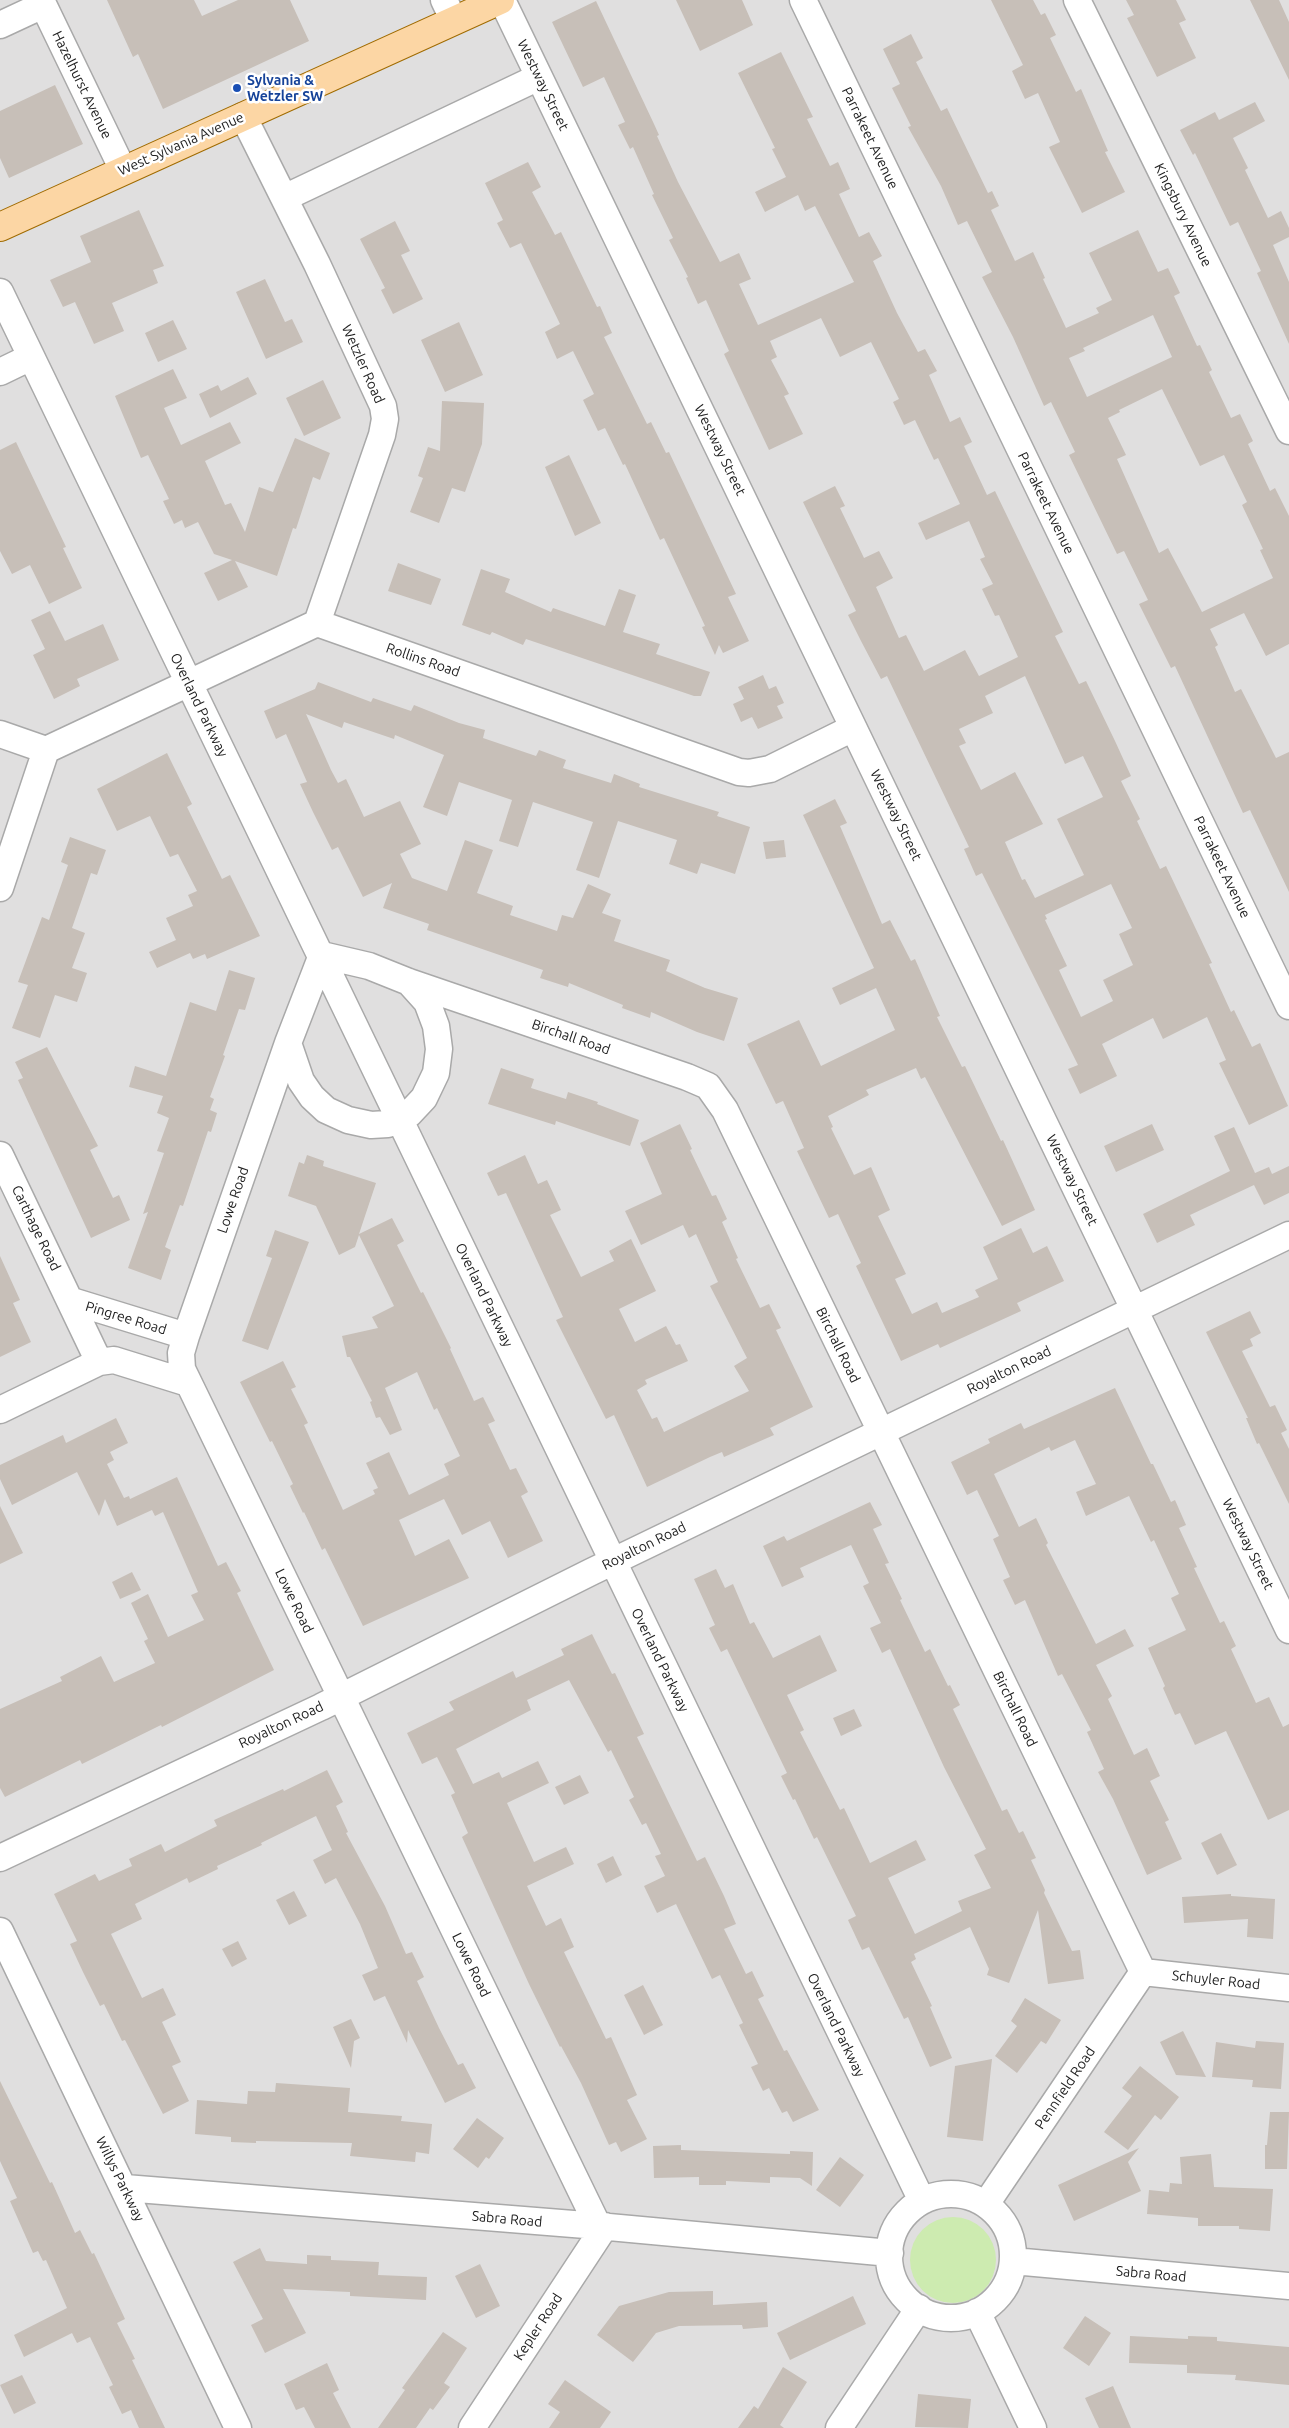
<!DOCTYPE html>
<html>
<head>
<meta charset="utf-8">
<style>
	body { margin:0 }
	canvas { display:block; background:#f2efe9 }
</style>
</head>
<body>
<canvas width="1289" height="2428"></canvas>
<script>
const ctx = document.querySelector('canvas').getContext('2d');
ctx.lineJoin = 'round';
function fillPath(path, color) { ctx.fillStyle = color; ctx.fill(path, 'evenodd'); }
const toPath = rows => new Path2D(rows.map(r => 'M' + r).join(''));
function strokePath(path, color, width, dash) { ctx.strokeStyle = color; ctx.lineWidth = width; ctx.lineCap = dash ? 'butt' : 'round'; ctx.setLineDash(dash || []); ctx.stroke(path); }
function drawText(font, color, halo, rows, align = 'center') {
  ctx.font = font + ' Ubuntu,sans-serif'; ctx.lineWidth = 5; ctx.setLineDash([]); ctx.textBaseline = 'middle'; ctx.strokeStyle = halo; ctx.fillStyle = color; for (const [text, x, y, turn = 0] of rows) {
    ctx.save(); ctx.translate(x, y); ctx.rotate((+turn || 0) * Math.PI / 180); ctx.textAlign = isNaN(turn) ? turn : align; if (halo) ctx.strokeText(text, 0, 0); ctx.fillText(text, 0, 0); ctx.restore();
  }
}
fillPath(toPath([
	[0,0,1289,0,1289,2428,0,2428]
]), '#e0dfdf');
fillPath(toPath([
	'910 2260a43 43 0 1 1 86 0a43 43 0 1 1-86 0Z'
]), '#cdebb0');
fillPath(toPath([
	[107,0,194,0,202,16,238,0,290,0,309,41,163,109,138,54,133,57],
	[676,0,742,0,753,25,700,51],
	[991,0,1033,0,1041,15,1045,13,1056,35,1050,38,1076,92,1081,89,1108,151,1105,152,1125,192,1082,213,1049,147,1060,142,1038,93,1025,99,1012,71,1023,65],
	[1126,0,1176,0,1186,20,1179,23,1196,58,1157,77,1127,18,1134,15],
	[1250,0,1279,0,1289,22,1289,80],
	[596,1,654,124,659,135,657,136,678,182,720,262,739,253,751,279,739,284,758,325,854,282,815,206,805,211,798,195,765,212,755,192,786,177,772,149,775,148,738,73,781,52,813,117,807,119,830,166,838,162,850,189,839,194,859,237,869,232,882,256,873,261,897,313,918,352,925,349,937,371,929,375,950,422,960,417,972,442,964,446,987,495,995,491,1063,632,1055,636,1079,684,1086,681,1115,741,1131,776,1121,781,1140,819,1137,821,1160,869,1166,866,1212,963,1209,964,1231,1012,1234,1010,1252,1047,1260,1043,1288,1106,1249,1125,1219,1063,1226,1060,1207,1017,1163,1039,1153,1018,1102,1044,1117,1076,1080,1094,1068,1069,1078,1065,982,873,976,876,964,849,969,847,887,676,881,679,861,641,848,615,856,611,803,502,835,486,845,506,840,508,864,558,879,551,893,578,876,587,899,638,906,635,924,671,965,650,979,676,1018,657,999,615,995,616,982,589,993,584,980,559,985,557,969,521,926,540,918,523,960,504,938,458,934,460,915,420,904,425,893,402,899,399,871,342,840,357,821,318,770,341,777,357,771,360,789,394,784,396,803,434,769,450,724,354,729,351,706,300,698,304,686,278,688,277,669,240,673,238,652,195,654,194,633,147,630,149,618,125,625,122,604,77,583,87,552,22],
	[1025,676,1065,764,1083,756,1103,797,1057,819,1084,875,1035,898,1025,879,1022,880,1005,842,1043,824,1015,772,981,790,959,746,966,743,959,729,993,713,985,696],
	[1111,884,1132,928,1119,934,1133,965,1103,980,1113,1001,1081,1017,1059,970,1067,966,1045,920,1047,919,1045,915],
	[911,34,923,58,916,62,941,111,947,108,988,193,992,191,999,206,991,210,1015,261,1033,252,1045,278,1043,279,1066,328,1099,313,1096,308,1112,300,1089,253,1138,230,1158,272,1168,268,1180,293,1174,296,1197,346,1200,345,1212,370,1209,372,1231,418,1240,414,1253,441,1248,444,1270,491,1275,488,1289,516,1289,644,1266,656,1244,613,1210,629,1218,645,1215,647,1235,692,1241,689,1276,758,1289,752,1289,892,1250,810,1243,813,1175,666,1171,668,1139,604,1148,600,1124,551,1117,554,1069,455,1075,452,1051,402,1044,406,1013,337,982,277,992,272,967,221,958,225,941,186,908,127,911,126,892,88,900,84,883,49],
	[1153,315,1172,357,1087,397,1069,358,1085,351,1083,348],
	[1162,389,1200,466,1224,455,1247,502,1242,505,1263,549,1260,550,1273,578,1202,612,1168,548,1159,553,1117,459,1126,455,1108,418,1120,412,1119,410],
	[55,85,83,144,9,178,0,158,0,111],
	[1255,102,1265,121,1233,138,1248,168,1245,170,1268,218,1281,211,1289,228,1289,237,1273,245,1289,282,1289,344,1257,273,1261,271,1238,222,1230,226,1195,153,1193,155,1180,130,1215,112,1219,120],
	[528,162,541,187,532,192,555,235,561,232,597,307,600,306,612,333,604,337,647,424,651,422,666,453,669,452,736,594,728,597,749,641,723,653,719,645,715,655,702,627,705,626,664,538,660,540,625,464,623,465,605,428,598,431,583,400,594,394,573,351,557,359,545,332,560,324,521,243,510,248,497,223,503,220,485,183],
	[139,210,164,266,153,270,158,283,112,303,124,331,94,344,75,302,63,307,50,280,91,262,80,236],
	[395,221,410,251,401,255,423,299,393,314,381,290,385,288,360,239],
	[265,279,285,322,292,319,303,342,266,359,236,292],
	[173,320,187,349,158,362,145,333],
	[459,322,483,375,445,392,421,340],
	[173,369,187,398,164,408,181,445,230,422,241,443,205,461,225,505,231,503,245,532,259,487,273,492,295,438,330,453,320,480,313,477,296,529,293,528,277,576,235,561,248,587,218,601,204,573,232,560,214,554,198,522,185,528,182,520,174,524,163,501,169,499,148,455,141,458,115,396],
	[248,377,257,394,210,418,199,394,218,385,221,391],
	[323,380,341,418,304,436,286,398],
	[442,401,484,403,482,444,465,492,452,488,439,523,410,512,423,478,418,476,428,447,440,451],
	[16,442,66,547,63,548,82,588,49,604,30,565,12,574,0,551,0,450],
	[569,455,601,523,575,536,545,467],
	[398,563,441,579,431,605,388,591],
	[481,569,510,579,505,592,551,612,553,608,605,626,619,589,636,595,623,632,660,644,656,654,710,672,701,696,694,696,526,639,523,645,492,632,490,635,462,625],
	[50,611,65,641,103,624,119,660,77,679,80,686,54,699,33,655,45,649,31,620],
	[763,675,769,689,776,686,784,703,777,706,783,718,758,729,752,717,741,722,733,704,744,699,738,687],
	[318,682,371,702,373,698,411,711,414,705,459,723,485,730,483,738,536,756,539,750,566,760,563,768,611,783,614,774,640,784,639,787,719,812,717,816,750,827,735,874,701,863,697,874,669,864,677,840,618,821,599,878,576,870,593,822,533,802,518,847,499,841,512,800,459,782,447,816,423,807,444,755,395,735,394,739,344,722,342,728,306,714,331,770,338,783,346,779,364,817,400,801,421,844,400,854,412,878,447,891,465,840,493,850,477,893,513,906,510,915,557,931,562,915,573,918,588,884,611,894,602,913,621,920,614,941,670,960,666,971,705,988,738,998,724,1041,697,1032,651,1012,650,1018,622,1008,623,1005,569,983,568,987,540,978,543,970,427,930,429,924,383,908,392,883,363,897,338,847,332,850,313,812,300,784,307,782,286,734,276,739,264,711,315,689],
	[167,753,192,804,187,807,222,879,230,875,260,936,207,959,205,954,193,959,190,953,157,968,149,952,176,940,166,918,193,906,188,895,197,891,178,854,170,857,150,816,117,831,97,789],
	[835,799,847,823,840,826,882,924,890,920,911,961,915,959,940,1016,937,1017,962,1067,965,1066,1001,1141,1003,1140,1035,1210,1002,1226,925,1077,921,1079,916,1068,866,1090,869,1095,828,1116,833,1127,831,1128,854,1175,871,1167,890,1210,878,1216,906,1274,895,1279,912,1314,937,1302,942,1313,979,1297,975,1290,998,1279,983,1247,1021,1228,1033,1253,1047,1246,1064,1281,1017,1303,1021,1311,940,1348,938,1344,901,1361,856,1266,861,1263,838,1214,829,1218,797,1151,804,1148,783,1101,776,1104,747,1044,799,1020,821,1066,895,1030,876,988,840,1005,832,988,874,968,803,815],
	[70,837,106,850,97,875,91,873,72,928,85,933,72,968,87,973,77,1002,55,995,40,1038,12,1028,28,985,18,982,42,917,49,920,68,865,61,862],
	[784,840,786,857,766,859,763,842],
	[229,970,255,978,245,1010,239,1009,223,1055,225,1056,210,1097,214,1099,210,1110,217,1113,211,1132,208,1131,183,1206,180,1205,165,1247,171,1250,161,1280,128,1268,148,1212,143,1214,164,1153,157,1151,169,1118,157,1113,163,1096,129,1087,135,1066,166,1076,190,1002,216,1011],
	[47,1047,98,1146,90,1150,113,1198,119,1195,130,1220,91,1238,18,1080,23,1078,15,1062],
	[501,1068,534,1079,531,1088,566,1099,568,1092,598,1102,597,1104,639,1120,630,1146,556,1121,555,1125,488,1104],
	[680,1124,692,1149,690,1150,712,1196,716,1195,727,1219,722,1222,738,1258,736,1259,760,1308,769,1304,781,1328,776,1330,813,1407,770,1428,774,1435,724,1457,722,1452,710,1457,647,1487,614,1415,606,1419,556,1320,563,1317,506,1193,498,1196,487,1173,525,1155,538,1184,547,1180,561,1210,550,1215,581,1277,614,1261,609,1251,631,1239,656,1291,619,1309,635,1342,666,1326,676,1345,680,1344,688,1361,645,1380,647,1384,637,1390,652,1419,657,1417,664,1432,749,1391,734,1366,747,1358,710,1286,718,1282,696,1234,689,1238,683,1225,641,1245,625,1211,662,1194,640,1143],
	[1152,1124,1164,1150,1116,1172,1104,1146],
	[1234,1127,1255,1173,1269,1167,1272,1174,1289,1166,1289,1193,1264,1205,1254,1185,1190,1215,1195,1225,1157,1243,1143,1214,1230,1171,1214,1136],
	[307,1155,324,1161,323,1166,376,1183,359,1234,392,1218,404,1241,397,1245,421,1293,423,1292,451,1348,450,1349,474,1401,483,1397,495,1421,488,1424,510,1470,516,1468,528,1492,521,1496,543,1541,508,1558,490,1521,462,1535,444,1499,399,1520,415,1556,449,1539,469,1578,363,1626,325,1548,322,1550,304,1512,303,1513,290,1486,293,1484,272,1441,270,1442,240,1382,283,1361,296,1387,291,1389,308,1423,304,1425,343,1510,375,1494,373,1490,378,1488,366,1463,389,1452,409,1495,449,1475,444,1464,460,1456,437,1408,434,1410,417,1372,385,1388,402,1430,390,1435,380,1417,376,1418,370,1402,372,1401,350,1357,347,1357,342,1336,378,1328,372,1317,394,1306,359,1235,355,1247,339,1255,316,1206,288,1196,299,1162,304,1164],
	[275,1230,309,1242,268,1350,242,1341,272,1258,266,1256],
	[0,1256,20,1300,13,1303,31,1342,0,1357],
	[1250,1311,1261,1333,1250,1339,1253,1346,1242,1351,1270,1407,1275,1405,1287,1430,1281,1433,1289,1449,1289,1504,1259,1443,1257,1444,1246,1418,1248,1418,1206,1332],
	[1115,1388,1151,1464,1153,1464,1171,1502,1175,1500,1186,1525,1179,1528,1197,1567,1194,1568,1220,1623,1224,1621,1236,1646,1231,1649,1256,1703,1269,1697,1283,1727,1289,1724,1289,1810,1268,1820,1226,1731,1195,1745,1180,1713,1175,1715,1163,1688,1165,1686,1148,1648,1186,1630,1171,1598,1179,1594,1154,1540,1151,1542,1129,1496,1086,1516,1076,1492,1096,1484,1075,1440,1051,1451,1049,1447,994,1474,1019,1527,1036,1518,1048,1543,1046,1545,1096,1644,1125,1629,1134,1646,1096,1665,1112,1696,1108,1699,1134,1755,1147,1748,1160,1776,1150,1781,1169,1820,1165,1822,1182,1859,1147,1875,1113,1799,1098,1772,1104,1769,1087,1732,1091,1730,1062,1674,1058,1676,1025,1600,1015,1605,1003,1580,1010,1577,993,1539,999,1536,977,1490,967,1495,951,1462,990,1443,988,1439,1021,1423,1024,1429],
	[116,1418,128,1443,110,1452,114,1460,107,1464,124,1498,129,1496,130,1499,177,1477,218,1566,226,1562,241,1591,237,1593,274,1670,162,1727,161,1725,82,1764,80,1760,5,1797,0,1788,0,1709,62,1681,60,1677,101,1656,114,1682,155,1663,144,1641,148,1639,131,1603,148,1594,168,1637,204,1620,191,1595,198,1592,163,1512,155,1516,152,1510,117,1526,105,1499,99,1516,77,1472,12,1505,0,1479,0,1465,63,1435,66,1443],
	[870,1502,882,1525,873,1529,889,1563,885,1564,902,1599,900,1600,925,1652,930,1649,948,1686,950,1685,960,1705,953,1709,1002,1811,1007,1809,1019,1833,1023,1831,1036,1858,1031,1860,1045,1890,1044,1893,1072,1951,1080,1950,1084,1979,1048,1984,1038,1910,1009,1983,987,1975,989,1969,970,1927,914,1954,916,1959,911,1962,932,2006,930,2007,952,2058,930,2067,908,2017,904,2019,869,1947,862,1950,848,1920,856,1916,817,1837,814,1839,795,1799,793,1800,781,1776,787,1773,727,1649,721,1652,709,1628,715,1625,694,1579,716,1569,725,1588,733,1584,750,1624,754,1622,773,1658,820,1635,837,1671,787,1695,804,1730,800,1732,840,1810,844,1808,870,1863,916,1840,926,1860,888,1878,915,1934,962,1911,958,1901,991,1888,974,1855,986,1849,944,1767,890,1649,882,1653,870,1628,881,1623,863,1586,869,1583,851,1545,800,1568,804,1577,782,1587,763,1546,784,1536,787,1541],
	[0,1506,23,1553,0,1564],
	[132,1572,141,1590,120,1599,112,1582],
	[592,1634,612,1674,615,1673,644,1734,637,1737,680,1826,697,1861,705,1857,724,1896,736,1924,724,1929,746,1974,752,1971,764,1996,758,1999,784,2051,787,2050,819,2110,793,2122,787,2111,782,2113,769,2088,763,2091,751,2067,758,2064,739,2025,743,2023,720,1975,712,1979,676,1904,657,1913,644,1886,665,1876,655,1856,661,1854,646,1823,642,1825,629,1800,634,1797,611,1750,608,1752,569,1680,527,1700,531,1710,456,1749,473,1784,499,1772,502,1778,538,1761,549,1783,507,1803,534,1862,566,1847,574,1864,527,1886,546,1926,561,1918,574,1947,564,1952,606,2039,611,2037,637,2095,627,2100,647,2139,621,2152,616,2142,609,2145,581,2083,561,2046,560,2047,529,1984,462,1837,468,1833,451,1795,455,1793,437,1757,422,1764,407,1733,454,1710,449,1702,513,1671,516,1678,564,1655,561,1649],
	[854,1709,862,1726,841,1736,833,1718],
	[327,1770,343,1802,336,1806,348,1832,346,1833,385,1906,406,1954,412,1952,424,1977,417,1981,439,2028,458,2065,463,2063,476,2088,445,2103,408,2030,407,2043,385,1996,374,2001,362,1975,378,1968,360,1924,336,1878,325,1884,313,1860,332,1850,316,1816,261,1843,262,1845,217,1866,218,1869,189,1883,187,1878,135,1904,142,1919,111,1934,142,1998,163,1988,176,2015,162,2022,181,2062,172,2066,189,2101,163,2114,125,2040,122,2041,104,2004,100,2006,83,1972,70,1944,77,1941,54,1894,95,1874,99,1881,132,1866,129,1859,161,1844,165,1852,217,1826,214,1820,283,1789,284,1791],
	[580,1775,589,1793,564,1805,555,1787],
	[1221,1833,1237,1865,1217,1875,1201,1843],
	[613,1856,622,1875,606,1883,597,1864],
	[294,1891,307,1916,289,1925,276,1900],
	[1231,1894,1231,1896,1275,1899,1273,1939,1247,1937,1248,1919,1184,1923,1182,1897],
	[238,1941,247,1959,232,1967,222,1949],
	[643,1985,663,2025,644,2035,624,1995],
	[1025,1998,1061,2020,1046,2044,1041,2041,1017,2073,995,2056,1017,2026,1011,2021],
	[351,2019,360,2038,354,2041,351,2068,333,2027],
	[1183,2031,1206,2077,1176,2075,1160,2042],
	[1256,2041,1284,2043,1281,2089,1252,2087,1253,2080,1212,2077,1216,2042,1255,2048],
	[992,2059,983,2141,947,2137,955,2066],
	[1140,2066,1179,2097,1161,2120,1155,2115,1128,2150,1104,2132,1132,2096,1122,2088],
	[0,2081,50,2183,52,2182,75,2233,80,2230,92,2254,94,2253,125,2319,117,2323,135,2359,132,2360,165,2428,139,2428,131,2410,122,2414,109,2387,113,2385,90,2337,77,2343,72,2333,24,2357,14,2335,67,2308,46,2260,43,2261,38,2251,33,2253,10,2201,17,2198,0,2161],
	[276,2083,350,2088,348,2112,402,2116,401,2121,432,2124,429,2154,416,2152,415,2162,350,2156,352,2143,256,2141,256,2143,231,2142,231,2137,195,2134,197,2100,247,2104,248,2091,275,2092],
	[1270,2112,1289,2112,1287,2169,1265,2169,1265,2145,1267,2145],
	[477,2118,504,2138,489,2159,486,2157,478,2168,453,2149],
	[681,2145,681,2150,790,2154,790,2151,813,2152,812,2186,800,2178,770,2177,770,2183,726,2181,726,2185,699,2185,699,2177,654,2178,653,2146],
	[1139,2148,1128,2162,1141,2191,1074,2221,1058,2185],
	[1211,2154,1214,2187,1273,2189,1270,2231,1239,2229,1239,2226,1198,2226,1198,2218,1147,2214,1149,2190,1169,2192,1170,2183,1182,2184,1180,2157],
	[840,2157,864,2175,840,2207,816,2190],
	[260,2248,266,2261,307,2264,307,2255,331,2256,331,2260,379,2262,378,2275,427,2277,426,2300,350,2296,350,2292,283,2289,306,2333,265,2353,251,2325,263,2319,233,2262],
	[480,2264,500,2306,476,2318,455,2276],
	[713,2291,713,2305,767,2302,768,2327,743,2329,742,2325,679,2326,656,2333,633,2362,597,2335,619,2306,669,2292],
	[853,2296,866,2324,790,2360,777,2333],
	[1085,2316,1111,2333,1089,2366,1063,2348],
	[443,2332,467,2348,444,2383,450,2387,433,2410,430,2408,416,2428,378,2428,405,2390,402,2388],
	[1130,2336,1188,2339,1188,2336,1217,2337,1217,2341,1289,2347,1289,2385,1235,2380,1236,2375,1187,2373,1187,2365,1129,2363],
	[327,2363,339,2390,333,2393,351,2428,315,2428,304,2407,296,2410,284,2384],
	[783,2367,807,2382,780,2425,784,2428,738,2428,754,2406,758,2409],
	[22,2375,36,2403,14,2414,0,2385],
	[565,2380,611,2412,600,2428,549,2428,560,2412,548,2404],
	[1113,2386,1131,2428,1099,2428,1085,2398],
	[918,2394,971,2399,968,2428,915,2427]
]), '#c7bfb8');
const minor = toPath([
	[41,0,123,170],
	[444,0,454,21],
	[502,0,1289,1630],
	[803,0,1289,1006],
	[1077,0,1289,431],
	[0,25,43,5],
	[243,116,317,264,383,406,385,419,382,435,317,623],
	[284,198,539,77],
	[0,292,922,2201],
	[0,372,31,357],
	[0,734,46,750,317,623,739,772,749,773,770,769,853,728],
	[0,888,46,750],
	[288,1043,301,1081,312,1097,326,1110,348,1120,371,1125,388,1124,409,1114,424,1098,436,1073,439,1049,436,1026,427,1002,409,982],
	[0,1155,99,1362],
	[72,1301,186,1336],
	[0,1410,99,1362,114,1360,188,1383],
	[0,1858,321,1707,591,1572,1289,1235],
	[0,1931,238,2428],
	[1143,1972,1289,1988],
	[125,2188,598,2226,890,2253],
	'889 2256a62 62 0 1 1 124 0a62 62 0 1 1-124 0Z',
	[986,2204,1143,1972],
	[598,2226,182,1369,181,1353,186,1336,288,1043,322,955,369,966,409,982,687,1077,708,1086,725,1110,1143,1972],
	[1013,2261,1289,2286],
	[977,2312,1033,2428],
	[472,2428,605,2226],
	[839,2428,919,2308]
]);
const major = toPath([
	[0,227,500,0]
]);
strokePath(minor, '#a9a9a9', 29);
strokePath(major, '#a06b00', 30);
strokePath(minor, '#fff', 26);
strokePath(major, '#fcd6a4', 28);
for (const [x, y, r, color] of [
	[237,88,5,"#1a4fb4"]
]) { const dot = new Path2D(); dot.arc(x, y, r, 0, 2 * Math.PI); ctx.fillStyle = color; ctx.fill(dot); strokePath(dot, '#fff', 2); }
drawText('bold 14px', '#164399', '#fff', [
	["Sylvania &",247,80],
	["Wetzler SW",247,96]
], 'left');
drawText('14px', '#222', '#fff', [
	["Hazelhurst Avenue",82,85,64],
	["Westway Street",543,85,64],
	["Parrakeet Avenue",870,138,64],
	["West Sylvania Avenue",181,144,-24],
	["Kingsbury Avenue",1183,215,64],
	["Wetzler Road",363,364,66],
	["Westway Street",720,450,64],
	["Parrakeet Avenue",1046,503,64],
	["Rollins Road",423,660,19],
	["Overland Parkway",199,705,64],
	["Westway Street",896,815,64],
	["Parrakeet Avenue",1222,867,64],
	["Birchall Road",571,1037,19],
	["Westway Street",1072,1180,64],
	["Lowe Road",233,1200,-71],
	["Carthage Road",36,1228,64],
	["Overland Parkway",484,1295,64],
	["Pingree Road",126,1318,17],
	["Birchall Road",838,1345,64],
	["Royalton Road",1009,1370,-26],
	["Westway Street",1248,1544,64],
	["Royalton Road",644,1546,-26],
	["Lowe Road",294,1601,64],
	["Overland Parkway",660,1660,64],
	["Birchall Road",1015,1709,64],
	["Royalton Road",281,1725,-25],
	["Lowe Road",471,1965,64],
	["Schuyler Road",1216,1980,6],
	["Overland Parkway",836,2025,64],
	["Pennfield Road",1065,2088,-56],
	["Willys Parkway",120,2179,64],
	["Sabra Road",507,2219,5],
	["Sabra Road",1151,2274,5],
	["Kepler Road",538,2327,-57]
]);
</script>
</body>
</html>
